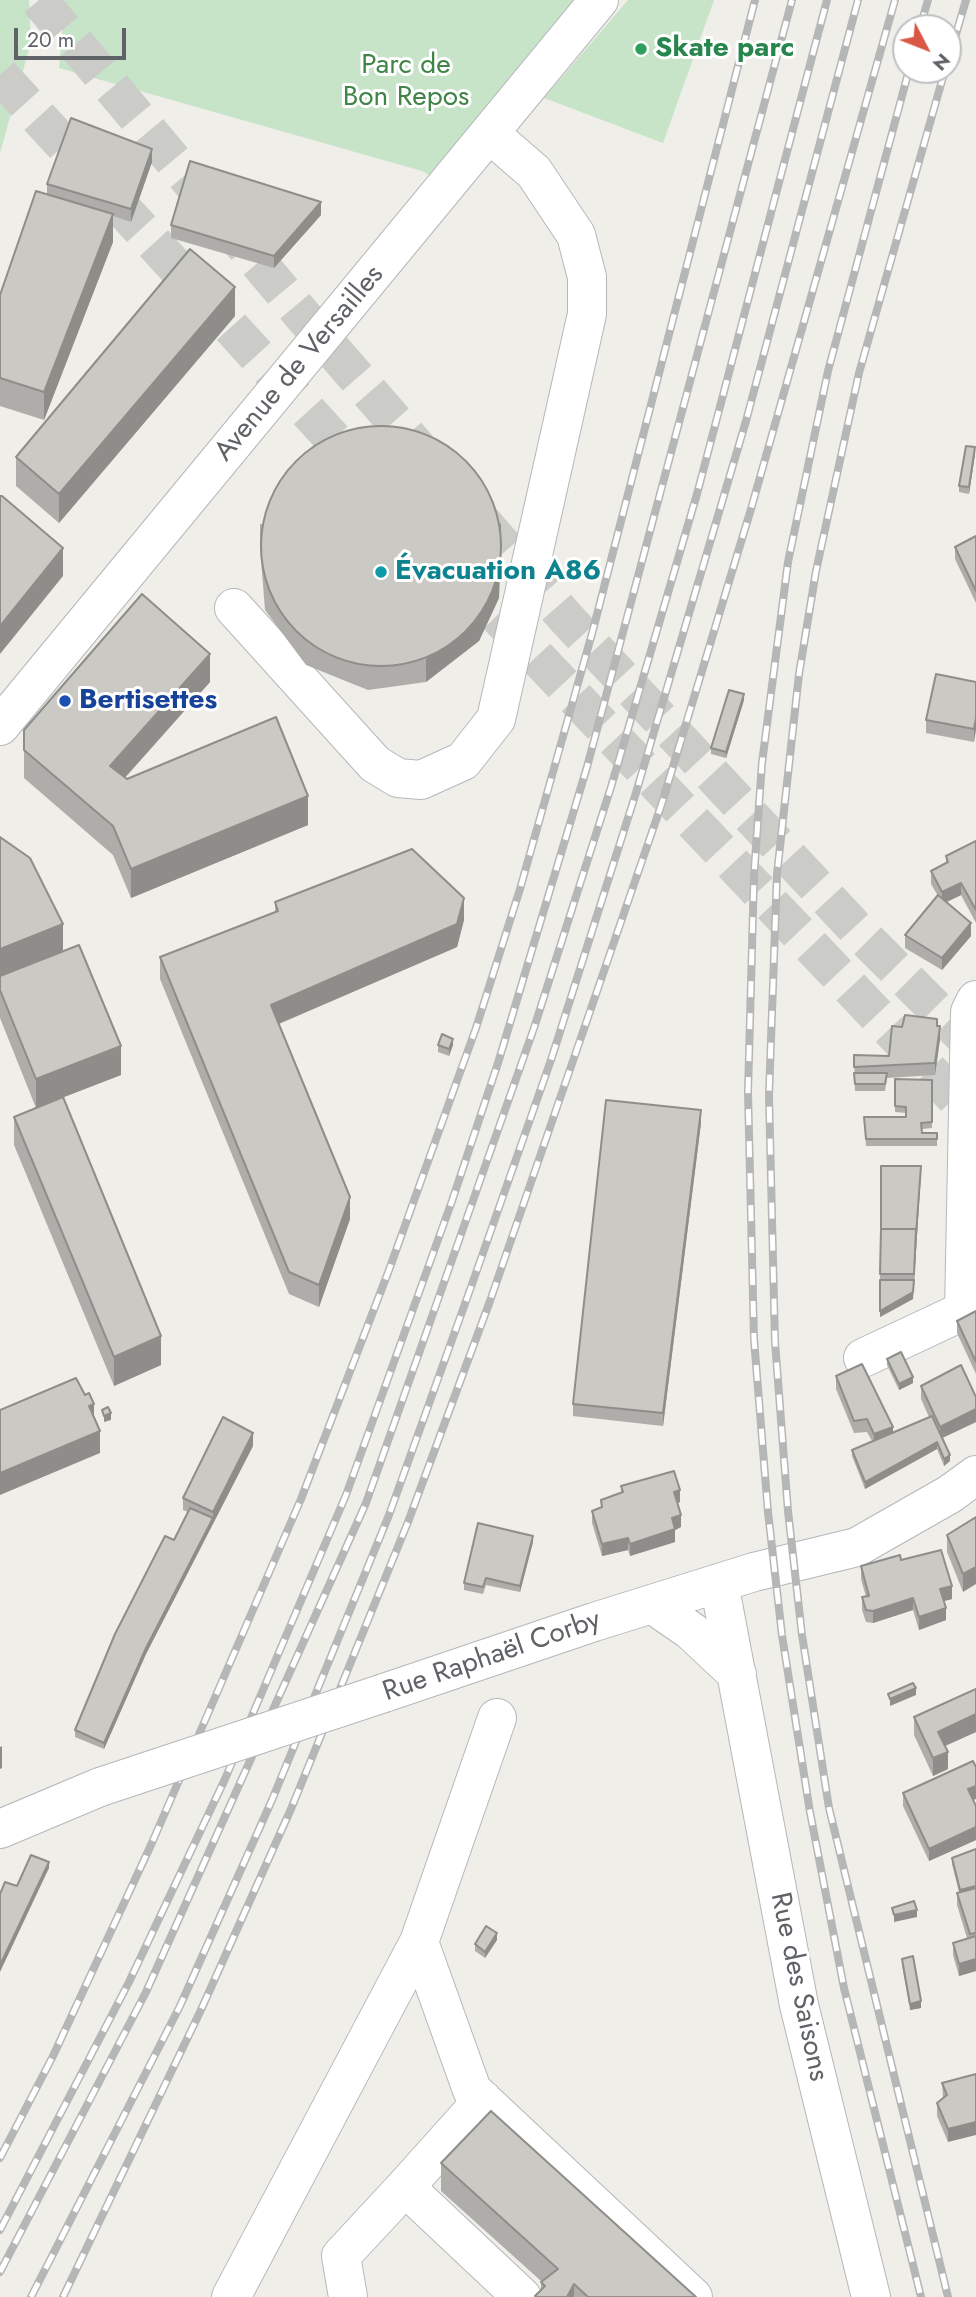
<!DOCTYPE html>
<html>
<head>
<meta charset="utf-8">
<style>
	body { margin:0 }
	#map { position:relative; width:976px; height:2297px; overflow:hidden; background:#efeee8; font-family:Jost,sans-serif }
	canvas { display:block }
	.north { position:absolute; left:892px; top:14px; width:70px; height:70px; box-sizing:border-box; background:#fff; border:2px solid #bfc0c2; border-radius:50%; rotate:132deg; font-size:19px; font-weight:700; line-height:28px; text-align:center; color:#5f6266 }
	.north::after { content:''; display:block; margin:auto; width:24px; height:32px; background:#d85845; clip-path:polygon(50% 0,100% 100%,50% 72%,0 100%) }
	.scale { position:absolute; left:14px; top:28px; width:112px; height:32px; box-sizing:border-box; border:4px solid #5f6266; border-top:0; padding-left:9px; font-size:21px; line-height:24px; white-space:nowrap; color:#5f6266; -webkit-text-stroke:5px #fff; paint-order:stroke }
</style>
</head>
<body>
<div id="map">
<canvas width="976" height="2297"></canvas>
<div class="north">N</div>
<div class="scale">20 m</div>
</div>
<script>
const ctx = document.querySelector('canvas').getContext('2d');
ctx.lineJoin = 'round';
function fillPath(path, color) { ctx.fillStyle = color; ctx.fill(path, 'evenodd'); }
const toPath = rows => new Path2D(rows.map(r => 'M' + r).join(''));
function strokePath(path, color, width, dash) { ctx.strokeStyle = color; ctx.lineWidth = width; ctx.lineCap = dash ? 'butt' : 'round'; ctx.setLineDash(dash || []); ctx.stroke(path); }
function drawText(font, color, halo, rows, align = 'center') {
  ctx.font = font + ' Jost,sans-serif'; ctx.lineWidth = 6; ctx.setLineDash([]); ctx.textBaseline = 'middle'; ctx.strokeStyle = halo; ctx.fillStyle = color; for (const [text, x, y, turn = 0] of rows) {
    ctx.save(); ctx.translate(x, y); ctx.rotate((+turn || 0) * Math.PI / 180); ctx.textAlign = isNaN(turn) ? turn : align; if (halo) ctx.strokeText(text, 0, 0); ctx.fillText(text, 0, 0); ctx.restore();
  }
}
fillPath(toPath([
	[0,0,29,0,31,42,0,153],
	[65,0,577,0,434,178,422,171,59,68],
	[628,0,714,0,663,143,544,98]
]), '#c7e4c9');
strokePath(toPath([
	[39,0,303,316,566,618,858,931,976,1049],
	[0,75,367,476],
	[458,574,976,1120]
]), '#cbcbc8', 38, [38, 19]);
const minor = toPath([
	[234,608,375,764,398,778,421,780,463,761,496,719,587,314,587,277,576,235,534,172,490,134],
	[0,726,599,0],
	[964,1311,970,1012,976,1000],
	[863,1358,976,1305],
	[719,1583,799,2005,871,2297],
	[652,1604,691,1631,737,1674],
	[384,1693,594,1622,754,1572,857,1547,950,1494,976,1475],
	[0,1829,100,1787],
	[419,1942,472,2090,693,2297],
	[483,2100,405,2187,522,2297],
	[231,2297,419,1942,497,1718],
	[348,2297,341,2256,405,2187]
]);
strokePath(minor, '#b5b7bb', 40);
strokePath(minor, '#fff', 38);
const rail = toPath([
	[920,28,928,0],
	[948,61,966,0],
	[909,70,828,371,788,562,762,763,754,875,748,1092,754,1339,768,1512,782,1635,810,1812,844,1988,921,2297],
	[945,70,859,373,816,571,799,674,777,874,769,1095,775,1342,788,1511,802,1635,829,1808,948,2297],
	[0,2158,53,2056,151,1845,301,1499,389,1270,476,1028,520,889,593,630,755,0],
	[0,2230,129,1982,225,1779,346,1495,452,1201,498,1063,587,767,792,0],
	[0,2272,146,1992,366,1503,534,1028,611,787,697,494,827,0],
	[31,2297,180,2006,272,1800,389,1515,471,1287,551,1060,635,796,746,421,858,0],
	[63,2297,200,2012,291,1809,408,1522,490,1301,662,803,751,509,895,0]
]);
strokePath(rail, '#b5b6b6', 8);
strokePath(rail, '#fff', 5, [16]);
const minorBridge = toPath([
	[100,1787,384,1693]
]);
strokePath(minorBridge, '#b5b7bb', 40, []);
strokePath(minorBridge, '#fff', 38);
fillPath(toPath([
	[152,162,131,222,113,216,113,242,44,420,0,406,0,295,47,194,47,184],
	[321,215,274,268,171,238,171,225],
	[235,316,59,523,16,486,16,457],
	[975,454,969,494,959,492,959,486],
	[260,524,501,546,499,598,479,641,426,682,368,690,306,665,265,610,260,547],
	[976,536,976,603,955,559,955,547],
	[210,682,125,778,127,779,308,825,131,898,113,855,24,778,24,730],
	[976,682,974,742,926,733,926,720],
	[744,700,726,758,711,754,711,748],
	[0,837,63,951,121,1075,63,1097,161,1365,114,1386,14,1145,14,1117,36,1108,0,1018],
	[976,841,976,923,961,895,947,902,971,936,942,970,905,948,905,935,938,896,931,884,931,871,946,864,946,856],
	[275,902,464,920,457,947,279,1024,350,1219,319,1307,289,1294,160,979,160,957,275,913],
	[937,1026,940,1039,935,1075,887,1078,885,1091,855,1091,854,1055,889,1056,902,1027],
	[438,1045,453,1045,449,1056,438,1052],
	[895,1079,932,1080,932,1128,922,1129,922,1133,937,1133,937,1146,866,1146,864,1117,906,1117,906,1113,895,1112],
	[701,1123,663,1426,573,1416,573,1404],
	[921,1172,913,1299,880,1317,880,1274],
	[976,1311,976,1374,957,1333,957,1321],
	[887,1359,913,1383,899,1390,887,1365],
	[836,1376,893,1432,929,1417,921,1399,921,1386,976,1422,942,1438,950,1461,944,1466,937,1449,865,1489,852,1456,852,1450,872,1441,867,1432,854,1433,836,1389],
	[253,1446,146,1654,104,1749,75,1737,75,1730,188,1512,183,1510,183,1498],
	[621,1486,680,1502,678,1503,681,1527,675,1530,675,1542,630,1556,628,1550,602,1556,592,1523,592,1511,601,1508,601,1500,621,1493],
	[976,1517,963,1592,947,1552,947,1535],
	[533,1542,520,1592,486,1585,483,1594,464,1590,464,1583],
	[901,1560,952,1599,944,1601,946,1620,919,1630,913,1610,873,1623,866,1622,862,1610,862,1597,866,1597,861,1579,861,1566],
	[914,1717,976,1732,945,1746,948,1769,933,1776,914,1735],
	[903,1793,973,1800,976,1806,976,1840,929,1861,903,1806],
	[976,1849,976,1971,959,1976,953,1955,953,1943,967,1938,957,1905,957,1893,959,1892,952,1864,952,1858],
	[497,1940,485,1958,475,1951,475,1944],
	[902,1959,921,2008,910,2010,902,1965],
	[976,2074,948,2142,937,2116,937,2103,943,2098,942,2083],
	[441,2163,696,2297,535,2297,541,2291,541,2281,441,2191]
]), '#afada9');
fillPath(toPath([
	[152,149,152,162,131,222,131,209],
	[321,202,321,215,274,268,274,256],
	[113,214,113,242,44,420,44,392],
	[235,287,235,316,59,523,59,494],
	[975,447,975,454,969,494,969,487],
	[501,523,499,598,479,641,426,682,426,660],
	[63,548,63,576,0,654,0,626],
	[210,654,210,682,110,794,110,766],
	[744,694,744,700,726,758,726,752],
	[976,718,976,730,974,742,974,729],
	[308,796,308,825,131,898,131,869],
	[961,883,961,895,942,904,942,892],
	[464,898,464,920,457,947,271,1027,271,1005],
	[971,923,971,936,942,970,942,958],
	[63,924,63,952,0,978,0,949],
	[940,1026,940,1039,935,1075,935,1063],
	[453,1039,453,1045,449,1056,449,1049],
	[121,1046,121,1075,36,1108,36,1079],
	[701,1110,701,1123,663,1426,663,1413],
	[921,1172,913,1299,880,1317,880,1311,913,1292,916,1229],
	[350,1197,350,1219,319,1307,319,1285],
	[161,1336,161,1365,114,1386,114,1357],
	[913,1377,913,1383,899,1390,899,1384],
	[94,1404,94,1427,89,1406],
	[976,1409,976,1422,940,1439,940,1427],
	[111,1413,111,1420,104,1422,104,1416],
	[893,1427,893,1439,874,1447,874,1434],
	[100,1431,100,1453,0,1495,0,1473],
	[253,1433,253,1446,146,1654,104,1749,104,1743,146,1648,213,1518,213,1512],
	[937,1442,937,1449,865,1489,865,1482],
	[950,1455,950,1461,944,1466,944,1459],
	[680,1490,680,1502,674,1504,674,1492],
	[681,1515,681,1527,675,1530,675,1542,630,1556,630,1544,672,1518],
	[533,1536,533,1542,520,1592,520,1586],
	[628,1538,628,1550,602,1556,602,1544],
	[976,1567,976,1584,963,1592,963,1574],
	[952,1586,952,1599,940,1602,940,1589],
	[913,1598,913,1610,873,1623,873,1611],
	[946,1608,946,1620,919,1630,919,1617],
	[916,1688,916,1695,890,1706,890,1699],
	[976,1714,976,1732,938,1749,938,1732],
	[2,1746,2,1768,0,1769,0,1747],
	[948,1752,948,1769,933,1776,933,1758],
	[976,1786,976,1799,968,1802,968,1789],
	[976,1827,976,1840,929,1861,929,1849],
	[49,1862,49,1868,0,1972,0,1965],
	[917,1910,917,1917,894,1922,894,1915],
	[497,1933,497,1940,485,1958,485,1952],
	[976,1959,976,1971,959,1976,959,1964],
	[921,2001,921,2008,910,2010,910,2004],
	[976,2122,976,2135,948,2142,948,2129],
	[574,2284,574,2297,567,2297]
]), '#8e8d89');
const building = toPath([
	[71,118,152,149,131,209,47,184,71,118],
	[190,161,321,202,274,256,171,225,190,161],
	[36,191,113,214,44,392,0,378,0,295,36,191],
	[190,249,235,287,59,494,16,457,190,249],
	'261 546a120 120 0 1 1 240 0a120 120 0 1 1-240 0Z',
	[966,446,975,447,969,487,959,486,966,446],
	[0,496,2,496,63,548,0,626,0,496],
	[976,536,976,591,955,547,976,536],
	[142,594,210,654,110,766,127,779,276,717,308,796,131,869,113,826,24,750,24,730,142,594],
	[936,674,976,682,976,718,974,729,926,720,936,674],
	[729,690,744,694,726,752,711,748,729,690],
	[0,837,30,858,63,924,0,949,0,837],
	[976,841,976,910,961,883,942,892,931,871,948,862,946,856,976,841],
	[412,849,464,898,457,924,271,1005,350,1197,319,1285,289,1272,160,957,278,911,275,902,412,849],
	[938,895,971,923,942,958,905,935,938,895],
	[79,945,121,1046,36,1079,0,990,0,976,79,945],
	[905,1015,937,1019,937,1026,940,1026,935,1063,854,1067,854,1055,889,1056,892,1026,902,1027,905,1015],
	[442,1034,453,1039,449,1049,438,1045,442,1034],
	[854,1073,887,1073,885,1084,855,1084,854,1073],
	[895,1079,932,1080,932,1122,921,1123,922,1133,937,1133,937,1139,866,1139,864,1117,906,1117,906,1107,895,1106,895,1079],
	[63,1097,161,1336,114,1357,14,1117,63,1097],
	[606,1100,701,1110,663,1413,573,1404,606,1100],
	[881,1166,921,1166,916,1234,916,1229,881,1229,881,1166],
	[881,1229,916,1229,914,1274,880,1274,881,1229],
	[880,1280,914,1280,913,1292,880,1311,880,1280],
	[976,1311,976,1362,957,1321,976,1311],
	[901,1352,913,1377,899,1384,887,1359,901,1352],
	[862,1364,893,1427,874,1434,867,1419,854,1421,836,1376,862,1364],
	[961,1365,976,1397,976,1409,940,1427,921,1386,961,1365],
	[76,1378,85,1395,89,1393,94,1404,89,1406,100,1431,0,1473,0,1410,76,1378],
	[108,1407,111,1413,104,1416,102,1410,108,1407],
	[932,1416,950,1455,944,1459,937,1442,865,1482,852,1450,932,1416],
	[223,1417,253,1433,213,1512,183,1498,223,1417],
	[674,1471,680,1490,674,1492,681,1515,672,1518,675,1529,630,1544,628,1538,602,1544,592,1511,602,1507,601,1500,623,1492,621,1486,674,1471],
	[190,1508,213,1518,146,1648,104,1743,75,1730,115,1634,165,1536,174,1540,190,1508],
	[976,1517,976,1567,963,1574,947,1535,976,1517],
	[478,1523,533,1536,520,1586,486,1578,483,1587,464,1583,478,1523],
	[941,1550,952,1586,940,1589,946,1608,919,1617,913,1598,873,1611,866,1610,862,1597,869,1596,861,1566,900,1555,901,1560,941,1550],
	[913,1683,916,1688,890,1699,888,1694,913,1683],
	[976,1689,976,1714,938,1732,948,1752,933,1758,914,1717,976,1689],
	[973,1761,976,1767,976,1786,968,1789,976,1806,976,1827,929,1849,903,1793,973,1761],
	[976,1849,976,1886,960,1890,952,1858,976,1849],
	[31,1855,49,1862,0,1965,0,1894,5,1882,17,1886,31,1855],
	[976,1888,976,1933,970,1934,957,1893,976,1888],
	[914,1901,917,1910,894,1915,892,1908,914,1901],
	[486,1926,497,1933,485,1952,475,1944,486,1926],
	[976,1936,976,1959,959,1964,953,1943,976,1936],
	[913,1956,921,2001,910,2004,902,1959,913,1956],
	[976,2074,976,2122,948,2129,937,2103,947,2095,942,2083,976,2074],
	[491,2111,696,2297,588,2297,574,2284,567,2297,537,2297,535,2296,545,2286,541,2282,558,2269,441,2163,491,2111]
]);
fillPath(building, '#cbc9c4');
strokePath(building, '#8e8d89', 2);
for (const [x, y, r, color] of [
	[641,49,7,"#2e9e5b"],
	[381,572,7,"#0f9aa8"],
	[65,701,7,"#1a4fb4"]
]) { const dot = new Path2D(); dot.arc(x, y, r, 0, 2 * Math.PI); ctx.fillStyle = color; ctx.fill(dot); strokePath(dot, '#fff', 2.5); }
drawText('bold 28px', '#27864d', '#fff', [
	["Skate parc",655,49]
], 'left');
drawText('28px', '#408447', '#fff', [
	["Parc de",406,66],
	["Bon Repos",406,98]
]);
drawText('28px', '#5f6266', '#fff', [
	["Avenue de Versailles",300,364,-50],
	["Rue Raphaël Corby",492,1657,-19],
	["Rue des Saisons",798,1987,78]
]);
drawText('bold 28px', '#0d838f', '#fff', [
	["Évacuation A86",395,572]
], 'left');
drawText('bold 28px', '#164399', '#fff', [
	["Bertisettes",79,701]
], 'left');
</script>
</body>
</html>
